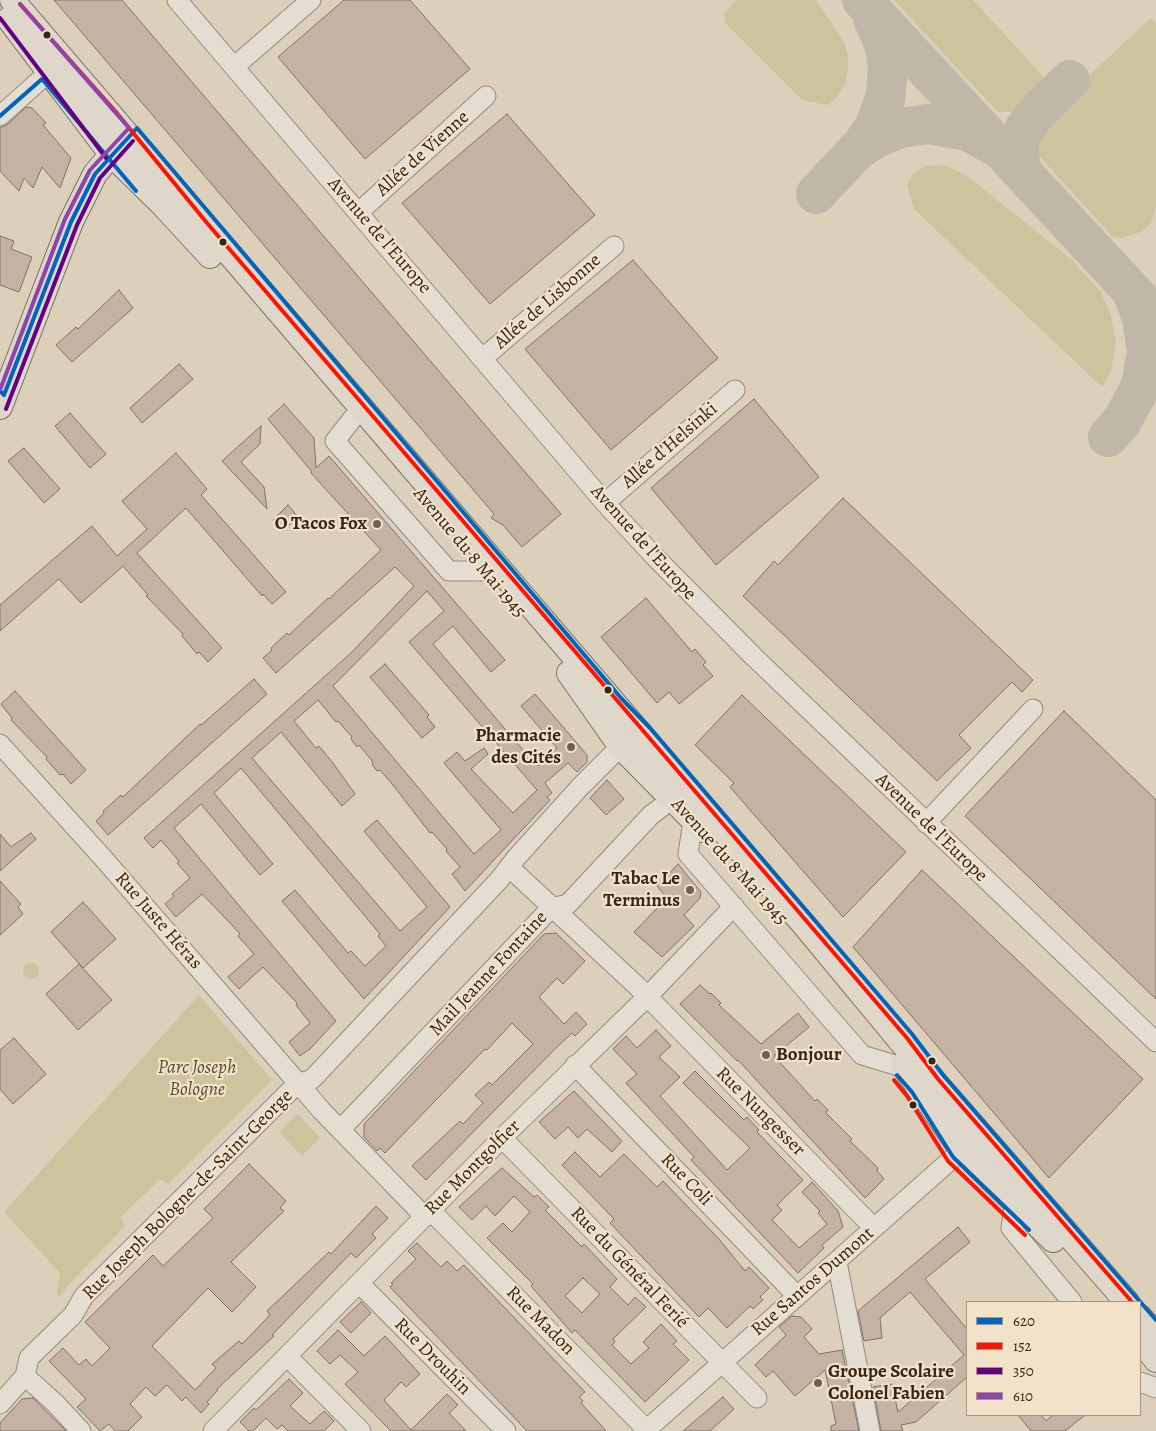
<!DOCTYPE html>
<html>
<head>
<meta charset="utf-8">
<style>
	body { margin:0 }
	#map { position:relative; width:1156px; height:1431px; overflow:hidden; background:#dcd0ba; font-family:Alegreya,serif }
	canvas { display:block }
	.legend { position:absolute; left:966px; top:1301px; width:175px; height:115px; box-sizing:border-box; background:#f1e2c9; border:1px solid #a79682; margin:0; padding:6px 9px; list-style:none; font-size:15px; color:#372518 }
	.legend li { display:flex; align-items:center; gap:10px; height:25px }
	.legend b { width:25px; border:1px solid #a79682 }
</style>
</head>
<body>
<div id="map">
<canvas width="1156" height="1431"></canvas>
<ul class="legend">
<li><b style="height:6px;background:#0065bd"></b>620</li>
<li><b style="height:6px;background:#ff1400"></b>152</li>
<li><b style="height:6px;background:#640082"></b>350</li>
<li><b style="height:6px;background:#8e44ad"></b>610</li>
</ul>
</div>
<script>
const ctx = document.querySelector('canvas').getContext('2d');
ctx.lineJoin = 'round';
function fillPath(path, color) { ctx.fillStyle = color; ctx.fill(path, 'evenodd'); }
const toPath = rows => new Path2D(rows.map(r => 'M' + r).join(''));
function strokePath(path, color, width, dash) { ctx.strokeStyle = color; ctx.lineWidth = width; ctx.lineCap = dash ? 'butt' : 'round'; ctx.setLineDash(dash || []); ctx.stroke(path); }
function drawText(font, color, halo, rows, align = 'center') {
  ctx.font = font + ' Alegreya,serif'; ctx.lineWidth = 4.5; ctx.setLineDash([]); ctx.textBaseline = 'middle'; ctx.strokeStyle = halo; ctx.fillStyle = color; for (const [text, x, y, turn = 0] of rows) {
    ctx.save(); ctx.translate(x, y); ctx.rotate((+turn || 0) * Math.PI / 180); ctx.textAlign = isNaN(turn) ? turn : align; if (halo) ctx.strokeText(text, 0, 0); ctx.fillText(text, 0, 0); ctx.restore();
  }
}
fillPath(toPath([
	[736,0,816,0,844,42,848,55,848,69,845,85,836,98,827,105,802,100,725,23,724,14],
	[894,0,973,0,1051,85,1031,104,1013,112,998,112],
	[1151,18,1156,24,1156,206,1151,223,1141,232,1121,238,1112,236,1032,148,1042,123,1055,107],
	[927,165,947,166,967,176,1072,260,1100,291,1111,315,1116,344,1111,371,1102,387,914,209,907,185,913,173],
	'23 971a8 8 0 1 1 16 0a8 8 0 1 1-16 0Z',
	[199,995,272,1080,168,1184,163,1180,159,1180,122,1216,121,1219,125,1226,71,1282,59,1297,57,1293,60,1273,4,1212],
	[298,1114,320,1138,302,1156,279,1132]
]), '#ccc49c');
strokePath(toPath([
	[862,0,1156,317],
	[856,151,876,138,901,128,928,124,968,131,993,145],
	[1021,170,1018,143,1025,128,1039,110,1070,80],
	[816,194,862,145,875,126,885,99,888,71,885,46,873,18],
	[1108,437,1122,421,1141,386,1147,352,1142,318,1132,291]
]), '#c0b7a8', 40);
const building = toPath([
	[54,0,122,0,561,514,522,547,503,525,491,518,494,514,54,0],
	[344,0,410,0,470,69,365,159,278,57,344,0],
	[26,107,32,108,46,123,43,125,71,158,60,188,42,167,33,188,24,178,19,191,0,171,0,128,8,124,26,107],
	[507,114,595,215,490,304,402,203,507,114],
	[0,236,14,241,11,249,32,257,19,292,0,285,0,236],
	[633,260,718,358,611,450,525,349,633,260],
	[119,290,133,308,72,362,56,345,76,327,78,329,119,290],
	[179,364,193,379,142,423,130,408,179,364],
	[754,399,819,477,716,565,651,488,754,399],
	[284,404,314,438,316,468,329,456,505,660,491,672,453,626,433,644,516,742,538,766,557,748,521,706,535,694,587,755,587,762,577,772,568,763,545,783,552,793,547,797,550,800,465,891,452,874,460,867,446,851,447,849,432,832,430,833,393,785,380,770,377,771,372,764,373,762,359,745,357,747,351,739,352,737,338,721,336,722,318,700,294,721,316,748,319,746,333,763,355,794,342,806,281,732,252,758,400,931,427,907,364,831,377,820,450,907,364,999,282,901,295,890,348,953,351,951,365,966,386,946,378,936,380,934,241,768,214,793,273,864,260,875,201,804,174,828,336,1021,310,1049,300,1056,289,1042,310,1023,296,1005,297,1003,263,967,239,989,228,977,254,954,238,936,240,934,231,924,202,894,176,917,165,904,174,896,172,894,190,878,177,863,179,861,161,840,153,848,144,838,352,652,414,586,395,567,276,673,263,658,272,650,271,648,287,633,289,635,328,598,329,599,381,550,311,473,312,472,268,419,284,404],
	[427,591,444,611,409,642,537,790,513,813,471,769,488,754,484,748,465,761,457,752,444,763,501,830,474,854,333,686,427,591],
	[70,413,106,454,90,468,55,426,70,413],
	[261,426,260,444,241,462,264,487,267,509,222,461,261,426],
	[24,448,60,489,44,503,8,461,24,448],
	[176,453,207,489,201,495,286,592,272,604,263,594,262,596,186,508,137,553,222,648,208,662,199,652,197,654,182,636,183,634,146,596,148,595,123,566,81,603,59,579,0,631,0,605,92,526,117,556,147,529,122,501,176,453],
	[843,498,1033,680,1022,692,1012,682,959,735,971,748,937,781,743,596,774,561,778,565,843,498],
	[288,505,298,517,283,531,273,520,288,505],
	[646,598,692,652,695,649,706,662,703,665,713,676,679,704,669,692,657,703,601,637,646,598],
	[385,664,429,715,427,717,435,727,422,738,370,677,385,664],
	[254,679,267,694,108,835,96,821,104,813,103,811,121,795,123,797,200,724,201,725,254,679],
	[15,691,86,770,71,784,63,774,60,775,46,759,47,757,11,720,12,718,1,704,15,691],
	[742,695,906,852,843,917,730,787,734,783,695,745,742,695],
	[1064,711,1156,800,1156,999,965,816,1064,711],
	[607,780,624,799,606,815,590,798,607,780],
	[31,833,36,839,0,871,0,834,11,847,31,833],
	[678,864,701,892,700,898,684,915,694,926,662,957,634,932,667,898,657,886,678,864],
	[922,870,1143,1079,1049,1178,853,947,922,870],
	[0,881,21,904,18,907,23,914,0,935,0,881],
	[83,902,116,939,83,968,51,932,83,902],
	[556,933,585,961,563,984,557,978,539,997,564,1024,576,1012,587,1024,575,1036,572,1033,557,1047,426,1180,412,1166,460,1121,463,1124,483,1103,475,1095,489,1082,492,1085,533,1044,512,1023,487,1050,485,1049,385,1153,380,1148,377,1151,364,1137,364,1124,544,934,556,933],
	[79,964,112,1000,78,1030,46,994,79,964],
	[700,985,710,994,711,993,721,1003,719,1005,761,1044,798,1013,809,1027,774,1056,815,1101,817,1099,828,1110,826,1113,852,1139,850,1141,878,1168,877,1171,884,1179,865,1198,738,1060,737,1061,680,1004,700,985],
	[656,1030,671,1046,659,1057,680,1077,660,1096,727,1170,750,1148,683,1083,695,1071,744,1120,747,1117,759,1130,757,1132,803,1180,777,1205,782,1210,772,1220,799,1248,827,1224,818,1213,820,1211,802,1192,812,1182,838,1211,843,1227,822,1245,824,1248,798,1273,691,1160,694,1157,626,1083,637,1074,613,1049,626,1036,637,1048,656,1030],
	[14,1038,46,1074,13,1104,0,1089,0,1050,14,1038],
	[574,1091,622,1141,612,1152,587,1129,578,1138,568,1127,555,1139,539,1122,574,1091],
	[575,1152,600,1177,624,1154,657,1187,663,1181,719,1239,745,1271,749,1267,769,1288,760,1297,763,1300,753,1309,750,1306,727,1328,708,1308,699,1317,610,1223,614,1219,562,1165,575,1152],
	[249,1164,286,1201,280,1208,284,1211,231,1262,256,1287,232,1312,208,1288,152,1346,195,1390,216,1368,212,1364,239,1341,242,1344,270,1315,267,1311,329,1252,331,1254,376,1206,388,1218,372,1234,376,1238,356,1258,351,1253,272,1335,274,1336,217,1389,218,1390,207,1402,209,1404,201,1413,186,1397,182,1401,167,1385,155,1396,146,1387,130,1404,142,1417,128,1431,115,1431,109,1424,100,1431,77,1407,86,1399,49,1361,63,1348,79,1365,86,1359,92,1366,110,1348,85,1322,153,1255,163,1266,213,1218,204,1209,249,1164],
	[502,1168,534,1197,537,1195,549,1207,545,1210,582,1247,584,1244,617,1279,610,1287,628,1305,635,1297,646,1307,613,1339,615,1342,612,1345,631,1364,649,1348,643,1342,661,1324,677,1341,673,1344,689,1360,645,1402,575,1330,572,1333,531,1286,533,1284,487,1238,503,1223,512,1232,530,1212,514,1196,495,1216,486,1206,472,1220,459,1207,502,1168],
	[583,1278,600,1294,582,1313,565,1296,583,1278],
	[958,1227,970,1242,925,1279,967,1329,967,1377,916,1422,901,1425,903,1431,881,1431,873,1387,892,1384,898,1412,964,1355,910,1292,880,1318,882,1338,864,1341,858,1311,958,1227],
	[417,1243,441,1267,447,1261,457,1271,464,1265,585,1392,579,1397,583,1401,581,1403,606,1431,527,1431,390,1287,393,1284,391,1283,416,1259,408,1251,417,1243],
	[361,1302,371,1313,351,1333,340,1322,361,1302],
	[792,1316,801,1317,812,1329,804,1337,819,1354,842,1350,859,1431,831,1431,831,1426,836,1424,825,1370,795,1396,773,1371,766,1377,755,1365,786,1335,779,1327,792,1316],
	[338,1330,364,1356,385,1336,420,1374,406,1387,401,1382,384,1400,411,1430,447,1394,458,1405,449,1413,466,1431,391,1431,345,1384,358,1372,340,1355,330,1364,317,1351,338,1330],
	[289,1379,303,1393,290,1406,310,1424,324,1411,334,1421,324,1431,288,1431,282,1425,277,1429,266,1418,253,1431,249,1431,240,1422,254,1408,256,1410,289,1379],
	[723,1397,734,1409,710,1431,683,1431,723,1397],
	[33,1398,66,1431,0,1431,0,1423,22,1399,33,1398],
	[1018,1415,1041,1415,1046,1421,1053,1415,1085,1415,1065,1431,1031,1431,1018,1415]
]);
fillPath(building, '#c5b2a3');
strokePath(building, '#7c7366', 1);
const minor = toPath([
	[177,0,605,503,652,554,754,657,1156,1042],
	[234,67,311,0],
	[0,116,49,72],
	[359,212,486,96],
	[483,358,614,246],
	[353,418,335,441,449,571,484,571],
	[605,503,735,390],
	[0,744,103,858,298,1083,311,1080,318,1073,499,880,516,858,580,787,614,753,632,739],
	[693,821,688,854,862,1055,905,1068],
	[926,823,1033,709],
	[510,868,638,987,874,1228],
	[575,1065,797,1296],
	[341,1129,551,908,568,904,651,815,663,806],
	[502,1138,757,1398],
	[1015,1201,1011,1228,1072,1302],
	[431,1211,648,1431],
	[837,1262,870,1431],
	[359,1283,506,1431],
	[287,1356,361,1431],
	[25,1376,29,1358,73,1315,84,1296,298,1083,321,1110,425,1217],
	[25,1376,55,1403,81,1431],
	[1140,1382,1156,1388],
	[0,1404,25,1376],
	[213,1431,502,1138,647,997,734,906],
	[645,1431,971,1142]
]);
const major = toPath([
	[12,0,806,927,922,1067,1127,1302],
	[9,19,111,154,163,205,210,256],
	[0,407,71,222,95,174,121,143],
	[569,673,621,747,703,830],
	[903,1065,961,1149,1053,1240],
	[1140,1317,1156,1335],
	[1140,1340,1156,1360]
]);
strokePath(minor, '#938a7c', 21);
strokePath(major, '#7c7366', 26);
strokePath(minor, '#e3ddd2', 19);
strokePath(major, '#ded7ca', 24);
strokePath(toPath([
	[0,116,42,79,136,191],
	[0,391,4,395,71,222,95,174,137,128,621,698,650,728,912,1034,943,1075,1156,1320],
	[897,1075,912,1092,953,1157,1029,1230]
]), '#0065bd', 4);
strokePath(toPath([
	[20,4,116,112,207,223,907,1038,938,1079,1132,1302],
	[894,1080,907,1096,948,1161,1025,1235]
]), '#ff1400', 4);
strokePath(toPath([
	[0,18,106,158],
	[6,409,77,225,100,178,133,141]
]), '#640082', 4);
strokePath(toPath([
	[0,390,65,219,90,170,129,128,20,4]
]), '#8e44ad', 4);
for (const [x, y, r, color] of [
	[47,35,4.5,"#372518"],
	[223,242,4.5,"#372518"],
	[377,524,5,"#716151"],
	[608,690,4.5,"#372518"],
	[571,747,5,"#716151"],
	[690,890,5,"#716151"],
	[766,1055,5,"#716151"],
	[932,1061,4.5,"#372518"],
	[913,1105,4.5,"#372518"],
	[818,1383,5,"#716151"]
]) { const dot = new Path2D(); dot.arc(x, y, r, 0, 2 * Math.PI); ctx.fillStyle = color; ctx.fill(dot); strokePath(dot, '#f1e2c9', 2); }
drawText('19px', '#372518', '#f1e2c9', [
	["Allée de Vienne",423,154,-42],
	["Avenue de l'Europe",379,236,49],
	["Allée de Lisbonne",548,302,-41],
	["Allée d'Helsinki",670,446,-41],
	["Avenue de l'Europe",643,543,48],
	["Avenue du 8 Mai 1945",469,553,50],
	["Avenue de l'Europe",931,828,44],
	["Avenue du 8 Mai 1945",729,862,48],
	["Rue Juste Héras",158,921,49],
	["Mail Jeanne Fontaine",489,974,-47],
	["Rue Nungesser",760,1112,45],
	["Rue Montgolfier",473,1168,-45],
	["Rue Coli",686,1180,46],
	["Rue Joseph Bologne-de-Saint-George",188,1195,-45],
	["Rue du Général Ferié",629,1268,46],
	["Rue Santos Dumont",813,1282,-41],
	["Rue Madon",540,1321,45],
	["Rue Drouhin",432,1357,45]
]);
drawText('bold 19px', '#372518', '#f1e2c9', [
	["O Tacos Fox",367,524],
	["Pharmacie",561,736],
	["des Cités",561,758],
	["Tabac Le",680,879],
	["Terminus",680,901],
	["Bonjour",776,1055,"left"],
	["Groupe Scolaire",828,1372,"left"],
	["Colonel Fabien",828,1394,"left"]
], 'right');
drawText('italic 19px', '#594a33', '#f1e2c9', [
	["Parc Joseph",197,1068],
	["Bologne",197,1090]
]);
</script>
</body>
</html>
